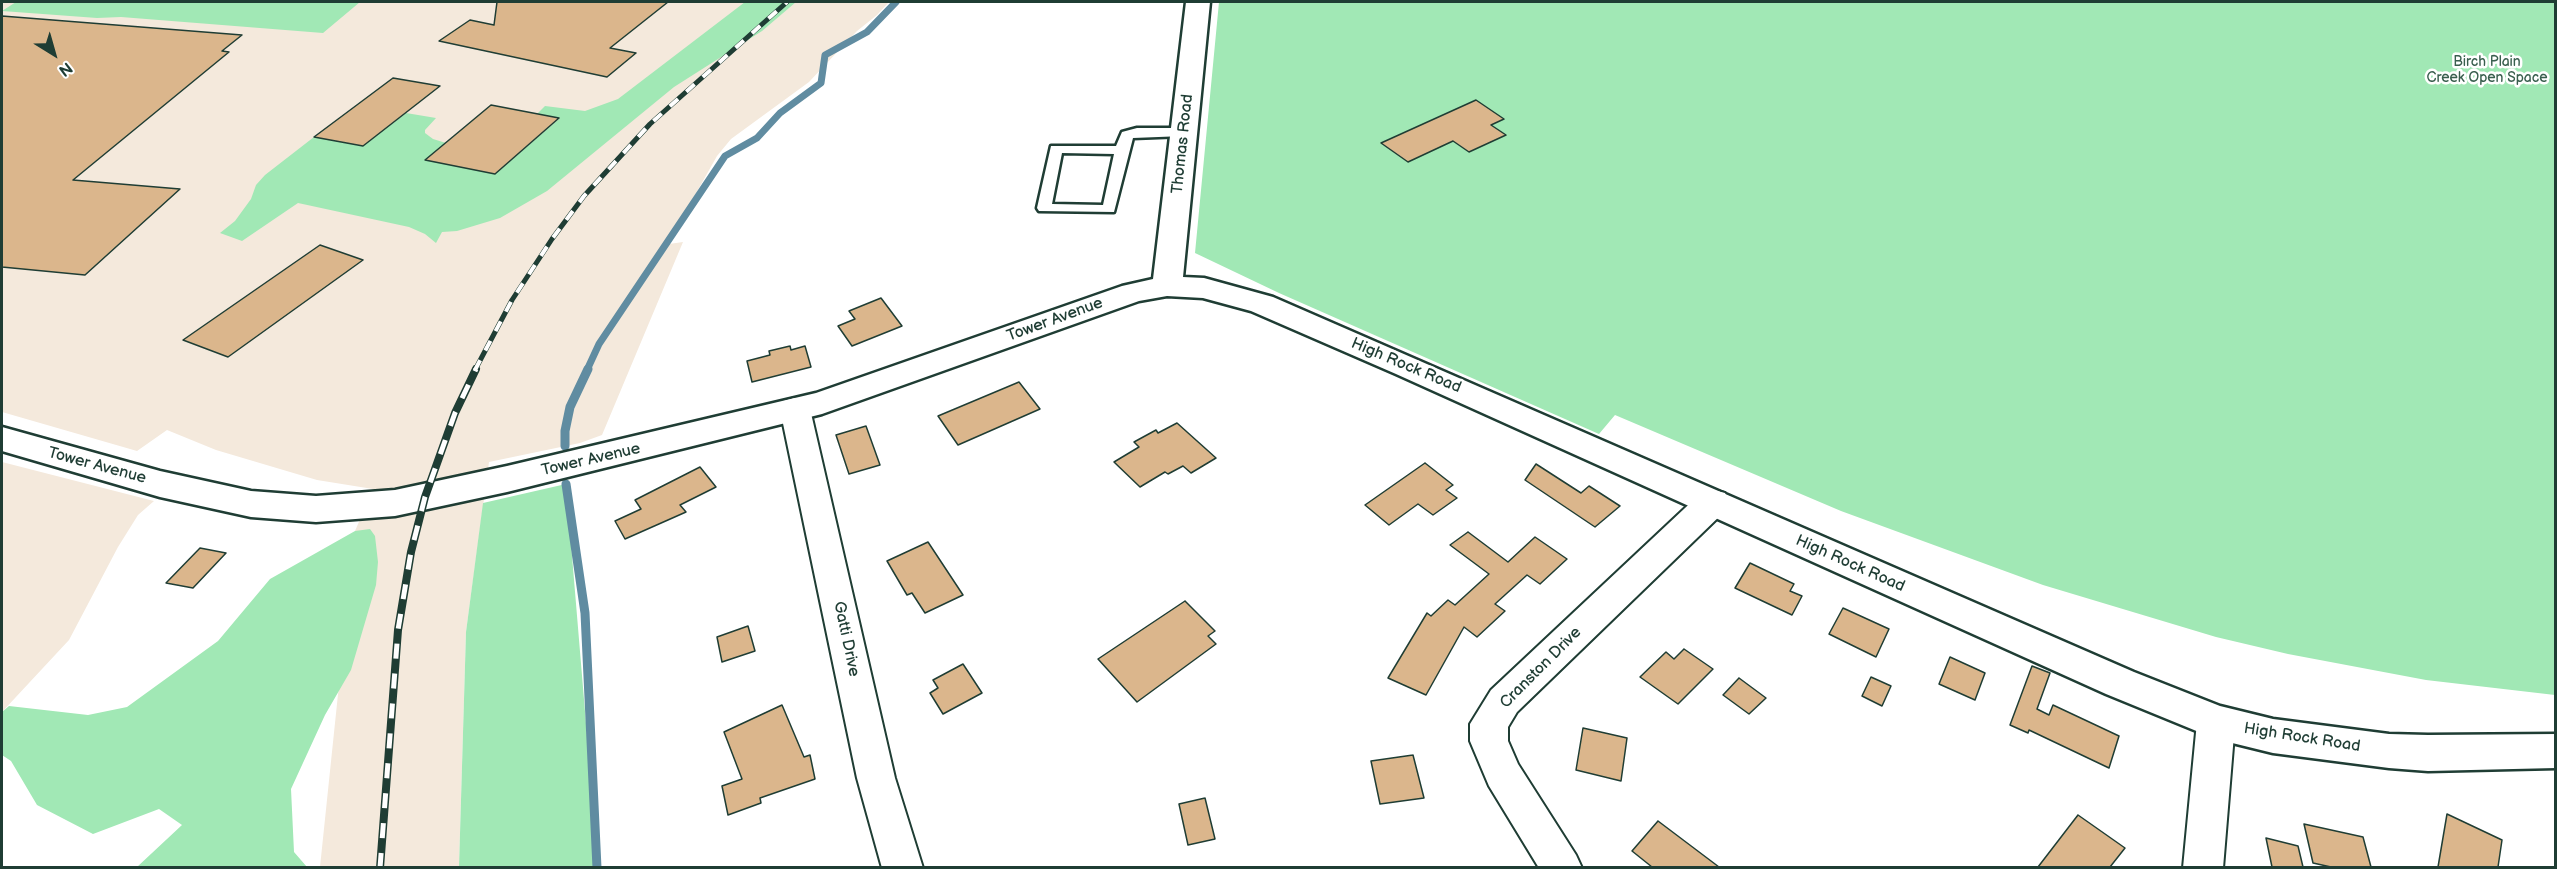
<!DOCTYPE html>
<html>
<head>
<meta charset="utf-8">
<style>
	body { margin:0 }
	#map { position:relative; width:2557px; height:869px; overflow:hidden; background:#fff; font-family:"Balsamiq Sans",sans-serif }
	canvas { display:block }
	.frame { position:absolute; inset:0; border:3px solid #1f3d34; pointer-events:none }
	.north { position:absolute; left:24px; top:24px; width:60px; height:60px; -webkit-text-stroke:4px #fff; paint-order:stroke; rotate:143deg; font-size:16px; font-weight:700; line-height:24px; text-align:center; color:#1f3d34 }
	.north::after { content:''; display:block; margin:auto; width:21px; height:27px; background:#1f3d34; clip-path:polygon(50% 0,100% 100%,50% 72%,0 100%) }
</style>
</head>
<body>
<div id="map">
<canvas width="2557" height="869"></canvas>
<div class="frame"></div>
<div class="north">N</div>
</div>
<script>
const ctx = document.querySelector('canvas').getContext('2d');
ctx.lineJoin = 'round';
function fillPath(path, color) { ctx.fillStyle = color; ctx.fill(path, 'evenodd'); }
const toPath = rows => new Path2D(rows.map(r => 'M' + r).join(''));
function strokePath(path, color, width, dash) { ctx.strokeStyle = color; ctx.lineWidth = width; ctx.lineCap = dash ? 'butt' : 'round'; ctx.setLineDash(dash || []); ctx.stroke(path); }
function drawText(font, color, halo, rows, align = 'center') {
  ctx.font = font + ' "Balsamiq Sans",sans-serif'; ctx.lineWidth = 5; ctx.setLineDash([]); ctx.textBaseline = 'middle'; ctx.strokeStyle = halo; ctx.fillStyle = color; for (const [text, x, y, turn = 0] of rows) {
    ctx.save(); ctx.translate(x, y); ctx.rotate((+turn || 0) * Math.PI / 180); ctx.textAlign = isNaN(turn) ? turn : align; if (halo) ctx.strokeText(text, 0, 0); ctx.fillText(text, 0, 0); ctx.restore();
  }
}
fillPath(toPath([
	[2,2,889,2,877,15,857,31,809,82,731,139,717,156,673,234,669,244,683,242,602,435,580,443,489,462,466,632,459,867,320,867,355,531,373,489,317,480,216,450,167,430,137,451,2,412],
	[2,462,154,501,138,515,118,547,69,640,2,712]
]), '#f4e9dc');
fillPath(toPath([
	[16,2,360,2,323,33,121,17,97,18,2,11],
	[745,2,796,2,762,31,674,87,547,191,500,218,457,231,442,232,436,243,425,234,409,227,298,203,242,241,220,233,235,221,251,199,256,185,265,175,314,137,363,146,406,113,436,118,425,130,425,133,433,139,446,143,425,160,495,174,559,119,537,114,545,106,585,111,618,99],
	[1219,2,2555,2,2555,695,2426,680,2288,654,2216,637,2043,585,1841,511,1615,415,1599,434,1279,293,1195,253],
	[566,484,598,867,459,867,466,632,483,503],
	[370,529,375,536,378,562,376,585,351,670,325,715,291,789,294,852,307,867,137,867,182,825,159,809,93,834,37,805,11,761,2,755,2,712,9,706,88,715,127,707,218,641,270,579,355,531]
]), '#a1e8b5');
strokePath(toPath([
	[587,370,599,344,725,156,757,138,780,113,821,83,825,55,867,32,896,2]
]), '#608ca1', 7);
strokePath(toPath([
	[565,446,565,431,570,407,588,369],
	[566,484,585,613,597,868]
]), '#608ca1', 9);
const building = toPath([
	[497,2,668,2,610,48,636,53,607,77,439,41,470,20,494,25,497,2],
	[2,16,242,35,222,51,229,52,73,180,180,189,85,275,2,267,2,16],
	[393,78,440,86,363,146,314,137,393,78],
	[1476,100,1504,119,1491,125,1506,135,1469,152,1453,141,1408,162,1381,143,1476,100],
	[491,105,559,118,495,174,425,160,491,105],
	[320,245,363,260,228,357,183,340,320,245],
	[881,298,902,326,852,346,838,326,855,319,849,311,881,298],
	[790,346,791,350,805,346,811,367,752,382,747,361,770,355,769,351,790,346],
	[1019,382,1040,409,958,445,938,416,1019,382],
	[1177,423,1216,458,1191,473,1183,466,1168,474,1165,472,1140,487,1114,462,1139,447,1134,442,1156,430,1158,433,1177,423],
	[866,426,880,465,849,474,836,435,866,426],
	[1425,463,1453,485,1446,490,1457,498,1433,515,1418,504,1389,525,1365,505,1425,463],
	[1536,464,1581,493,1589,486,1620,506,1595,527,1525,480,1536,464],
	[700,467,716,487,680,505,686,512,625,539,615,521,641,509,635,500,700,467],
	[1468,532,1508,562,1535,537,1567,559,1540,584,1527,575,1495,604,1505,611,1477,637,1464,627,1426,695,1388,678,1427,613,1431,616,1448,600,1455,605,1489,574,1450,545,1468,532],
	[928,542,963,595,925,613,912,593,907,595,887,561,928,542],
	[200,548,226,553,193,588,166,583,200,548],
	[1750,563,1794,584,1790,591,1802,596,1792,615,1735,588,1750,563],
	[1185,601,1215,631,1208,636,1216,644,1137,702,1098,659,1185,601],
	[1843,608,1889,629,1876,657,1829,634,1843,608],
	[748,626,755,651,722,662,717,637,748,626],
	[1684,649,1713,669,1678,704,1640,677,1666,652,1674,659,1684,649],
	[1950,657,1985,673,1975,700,1939,684,1950,657],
	[963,664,982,693,943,714,930,693,938,688,933,680,963,664],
	[2032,666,2050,673,2037,709,2049,715,2053,705,2119,736,2109,768,2029,730,2028,733,2010,725,2032,666],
	[1871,677,1891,686,1882,706,1862,696,1871,677],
	[1739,678,1766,698,1749,714,1723,695,1739,678],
	[782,705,804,757,810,755,815,779,760,798,761,803,728,815,722,786,742,779,724,732,782,705],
	[1583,728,1627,738,1621,781,1576,770,1583,728],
	[1413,755,1424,798,1380,804,1371,761,1413,755],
	[1205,798,1215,839,1188,845,1179,804,1205,798],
	[2447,814,2502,840,2498,867,2438,867,2447,814],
	[2078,815,2125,848,2110,867,2038,867,2078,815],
	[1658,821,1719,867,1652,867,1632,851,1658,821],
	[2304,824,2363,837,2371,867,2331,867,2313,863,2304,824],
	[2266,838,2298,846,2303,867,2272,867,2266,838]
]);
fillPath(building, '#dbb68c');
strokePath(building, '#1f3d34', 1.5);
const lane = toPath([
	[1137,128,1184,128,1191,132,1184,136,1133,138,1114,212,1039,211,1037,208,1051,146,1116,146,1122,132,1137,128],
	[1062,153,1114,154,1103,205,1052,204,1062,153]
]);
const street = toPath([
	[795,398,806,401,810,409,895,778,923,868,882,868,857,778,780,409,784,401,795,398],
	[1713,490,1725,493,1729,502,1725,511,1517,712,1508,727,1508,741,1518,764,1576,855,1582,868,1539,868,1489,786,1470,741,1470,724,1491,690,1701,493,1713,490],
	[2216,706,2229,711,2235,722,2223,868,2183,868,2197,722,2203,711,2216,706]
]);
const secondary = toPath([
	[1186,2,1210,2,1183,277,1204,278,1273,297,2134,672,2220,706,2273,719,2389,734,2428,735,2556,734,2556,768,2428,771,2389,768,2273,753,2216,739,2106,694,1396,374,1251,311,1203,298,1167,296,1139,301,822,414,507,492,395,516,316,522,251,517,160,497,2,451,2,427,160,471,251,491,316,496,395,490,507,466,816,393,1122,286,1153,279,1186,2]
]);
strokePath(lane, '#1f3d34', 5);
strokePath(street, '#1f3d34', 4);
strokePath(secondary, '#1f3d34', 5);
fillPath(lane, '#fff');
fillPath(street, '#fff');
fillPath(secondary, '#fff');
const railFar1 = toPath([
	[475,370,512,300,552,239,584,196,650,124,787,2]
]);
const rail = toPath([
	[380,868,398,630,411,552,425,497,455,413,476,369]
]);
strokePath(railFar1, '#1f3d34', 5);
strokePath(rail, '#1f3d34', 8);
strokePath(railFar1, '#fff', 4, [11]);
strokePath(rail, '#fff', 5, [15]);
drawText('14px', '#395f4e', '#fff', [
	["Birch Plain",2487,62],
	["Creek Open Space",2487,78]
]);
drawText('16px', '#1f3d34', '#fff', [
	["Thomas Road",1183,144,-84],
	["Tower Avenue",1055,320,-20],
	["High Rock Road",1406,366,23],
	["Tower Avenue",591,460,-13],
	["Tower Avenue",97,466,15],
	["High Rock Road",1850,564,24],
	["Gatti Drive",846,639,78],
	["Cranston Drive",1541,668,-45],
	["High Rock Road",2302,738,9]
]);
</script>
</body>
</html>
